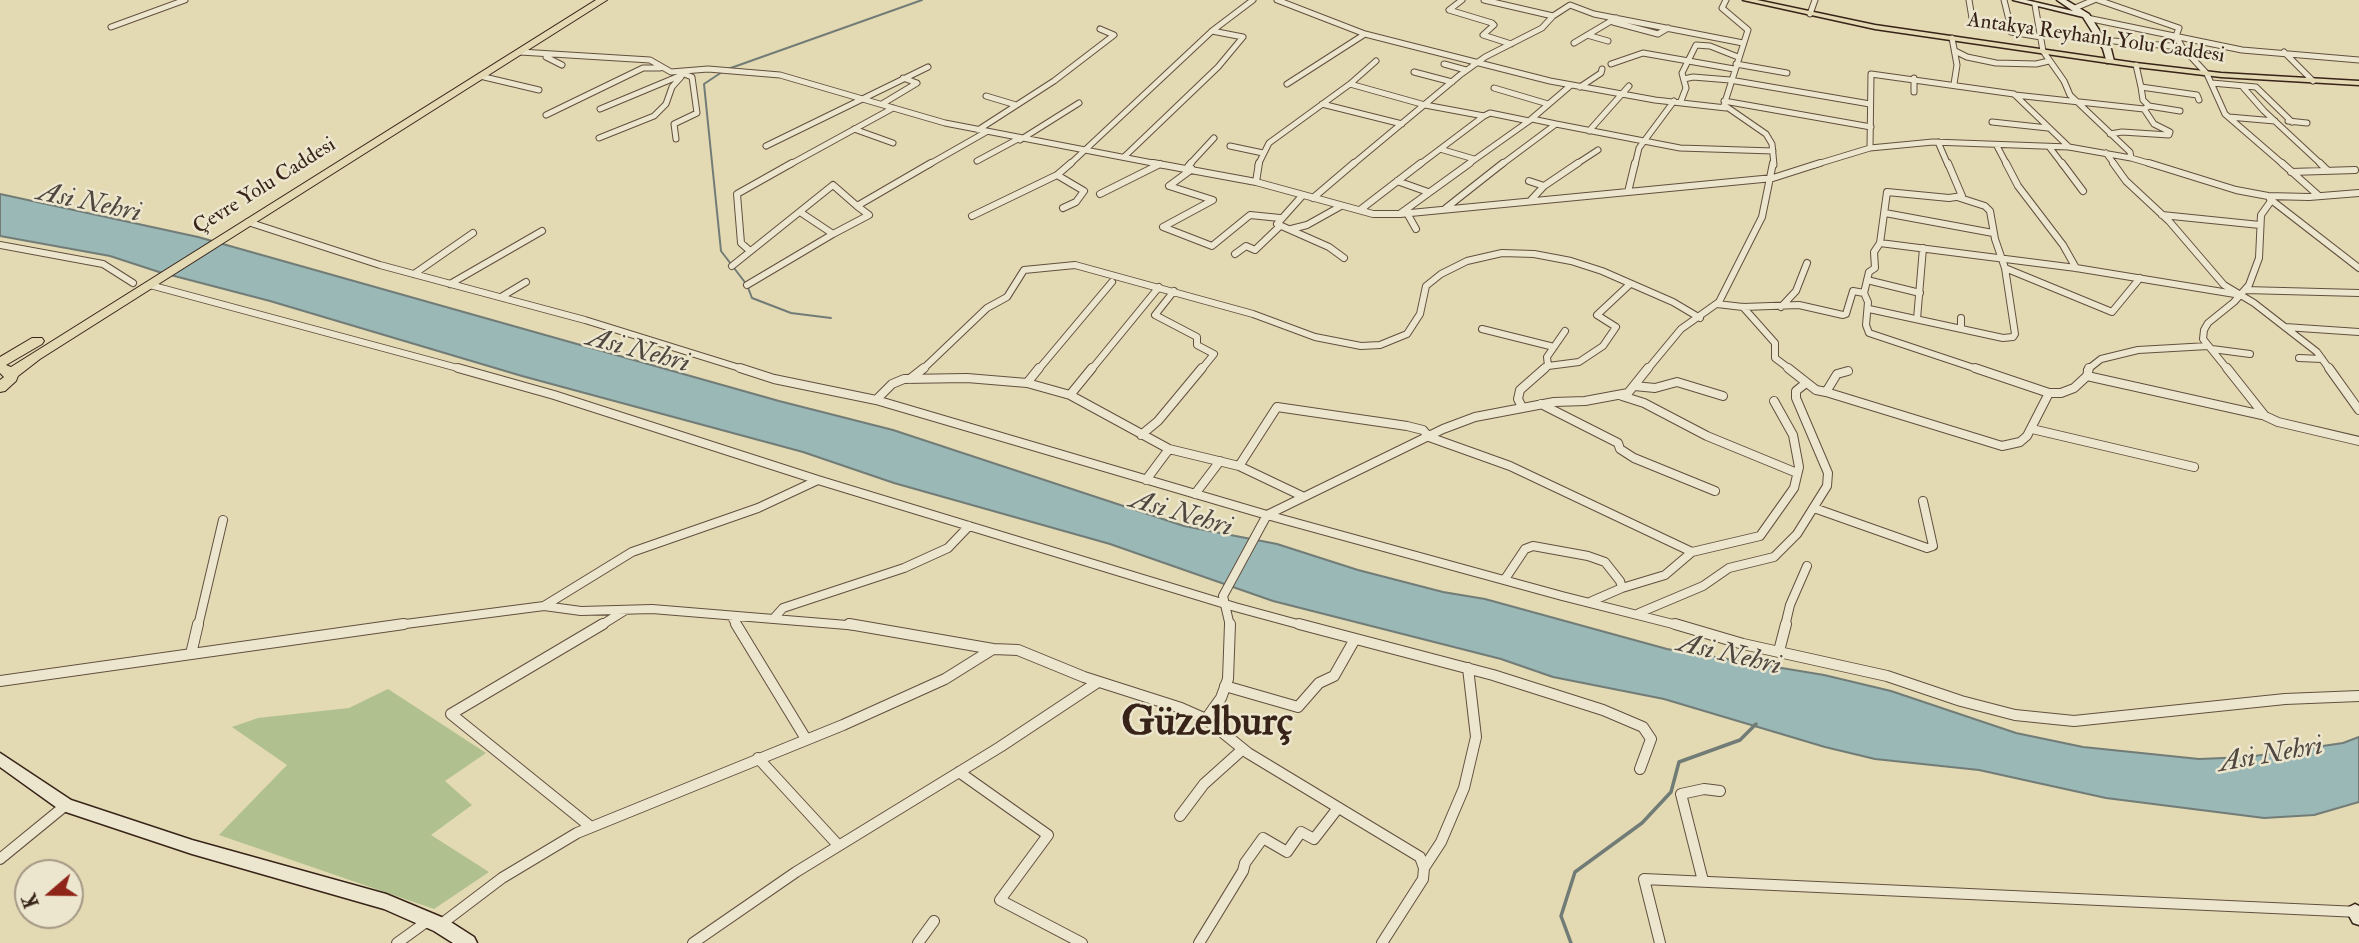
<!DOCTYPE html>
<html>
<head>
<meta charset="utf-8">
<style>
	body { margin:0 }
	#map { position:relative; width:2359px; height:943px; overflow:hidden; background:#e3d9b3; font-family:"IM FELL Double Pica",serif }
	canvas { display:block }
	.north { position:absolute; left:14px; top:859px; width:70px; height:70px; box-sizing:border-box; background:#ede6ce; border:2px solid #a49885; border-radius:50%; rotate:250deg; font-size:19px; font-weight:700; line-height:28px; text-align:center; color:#372318 }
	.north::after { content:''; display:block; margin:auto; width:24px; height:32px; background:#8f2418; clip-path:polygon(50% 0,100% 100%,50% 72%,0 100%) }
</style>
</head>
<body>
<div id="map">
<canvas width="2359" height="943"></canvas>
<div class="north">K</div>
</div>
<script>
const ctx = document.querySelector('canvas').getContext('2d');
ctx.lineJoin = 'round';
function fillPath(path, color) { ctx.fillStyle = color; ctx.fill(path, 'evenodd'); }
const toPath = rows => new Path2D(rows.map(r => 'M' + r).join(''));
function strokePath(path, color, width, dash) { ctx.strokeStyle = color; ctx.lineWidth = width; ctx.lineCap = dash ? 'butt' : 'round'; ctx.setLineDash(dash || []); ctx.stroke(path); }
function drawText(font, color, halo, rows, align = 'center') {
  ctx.font = font + ' "IM FELL Double Pica",serif'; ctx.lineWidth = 5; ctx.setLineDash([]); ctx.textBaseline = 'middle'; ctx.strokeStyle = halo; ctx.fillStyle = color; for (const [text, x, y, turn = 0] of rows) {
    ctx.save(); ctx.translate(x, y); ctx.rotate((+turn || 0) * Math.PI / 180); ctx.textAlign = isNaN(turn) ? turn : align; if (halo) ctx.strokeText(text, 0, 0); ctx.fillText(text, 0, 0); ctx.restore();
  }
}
fillPath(toPath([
	[388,689,486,753,445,781,472,805,431,835,489,872,434,909,219,835,287,765,232,727,258,718,349,708]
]), '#b0c08f');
const water = toPath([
	[0,194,198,237,779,401,893,430,1184,526,1277,544,1358,570,1443,592,1485,599,1667,649,1824,675,1891,691,2016,733,2083,747,2199,759,2248,757,2343,743,2359,737,2359,802,2314,815,2264,818,2106,798,1979,770,1875,759,1825,747,1664,699,1553,677,1501,659,1273,601,1110,544,894,483,803,452,522,376,270,301,159,272,110,256,0,236,0,194]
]);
fillPath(water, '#99b8b6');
strokePath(water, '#727c77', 2);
strokePath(toPath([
	[728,69,922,0],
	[722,72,704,84,721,251,747,285,752,298,791,313,831,318]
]), '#727c77', 2);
strokePath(toPath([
	[1571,943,1561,916,1575,872,1642,823,1671,792,1679,762,1740,740,1756,724]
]), '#727c77', 3.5);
const streetFar3 = toPath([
	[1277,0,1365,34],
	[1462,0,1449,10,1492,23,1494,25,1483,35,1511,44],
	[1484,0,1553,16],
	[1726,0,1722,8,1748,30,1724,105,1766,134,1772,144,1774,165],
	[1969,0,1972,18],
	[2004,0,2011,28],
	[2098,0,2179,28,2176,36,2182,47,2207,74,2225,114,2284,165],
	[2035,5,2043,51,2064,81,2070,95,2130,152,2131,158],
	[2075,8,2094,0],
	[1810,14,1815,0],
	[2087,18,2242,50,2359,60],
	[1613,22,1658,34,1668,28],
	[111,27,185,0],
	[2011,32,2041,37],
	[1587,35,1608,41],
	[1952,38,1957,65,1954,84],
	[2102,40,2182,47],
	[1574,43,1616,18],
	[1955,51,1967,57,1996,63,2036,64,2049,61],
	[520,52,650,60,671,72,708,69,780,75,945,123,1163,165],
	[2284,52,2313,81],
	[547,54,546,57,562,65],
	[1444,64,1466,70],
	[1611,64,1643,53,1734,69],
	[1736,64,1787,73],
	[2136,65,2141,87],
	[1414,72,1452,82],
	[480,76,539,90],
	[1914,78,1914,92],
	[1684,79,1693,77,1730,80,1870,104],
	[2212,83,2256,87,2292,122],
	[1287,84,1365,34,1550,81,1655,100,1726,108],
	[1350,84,1425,105,1484,116,1419,165],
	[2242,86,2264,111,2322,165],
	[1580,87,1601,73,1602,69],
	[1494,88,1548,104],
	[2015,95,2144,109],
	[986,96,1016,105],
	[1681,101,1686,88,1682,73,1696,45,1710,46,1738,57],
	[1724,101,1871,127],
	[882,104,917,83,903,78],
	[1322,104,1402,124],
	[2149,106,2143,100,2141,87,2197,95,2199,100],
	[600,109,684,74,692,77,697,113,674,124,676,139],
	[546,115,643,68,660,68],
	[1484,116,1490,113,1529,121,1571,85],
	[2229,117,2275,121],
	[1532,119,1556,124],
	[2288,121,2307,123],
	[1992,122,2048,128],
	[854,129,893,143],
	[978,130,1054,81,1114,35,1100,29],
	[1589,131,1629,86],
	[2110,134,2122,132,2169,135,2170,132,2154,124,2144,109,2149,106,2180,111],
	[599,138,654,116,666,104,672,87,681,77],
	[1020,140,1079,103],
	[1938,142,1948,165],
	[766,146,928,67],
	[1230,146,1263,153],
	[1997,146,2007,165],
	[1870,148,1871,74,2014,94,2069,147],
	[2050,148,2063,165],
	[1440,149,1474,159],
	[2106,153,2115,165],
	[1124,157,1218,67,1243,37,1212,31],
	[977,161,1018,139],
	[789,165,893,108],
	[928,165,986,132],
	[1069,165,1212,31,1253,0],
	[1158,165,1160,164],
	[1189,165,1214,138],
	[1258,165,1269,143,1350,84,1376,61],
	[1352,165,1460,75,1485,57,1542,28,1553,16,1570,5,1594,14,1743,43],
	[1467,165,1529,121],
	[1501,165,1556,124,1680,148,1773,151],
	[1575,165,1598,150],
	[1635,165,1639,148,1674,101],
	[1814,165,1870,148,1933,142,2069,147,2131,158,2155,165]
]);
const streetFar2 = toPath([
	[1153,163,1256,182],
	[1259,163,1256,182,1373,214,1400,214,1773,178,1820,163],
	[2006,163,2018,186,2063,245,2076,268],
	[2062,163,2083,191],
	[2113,163,2126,181,2169,221,2224,285,2254,303,2317,352,2330,370],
	[2149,163,2236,190,2268,196,2309,197,2359,193],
	[2282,163,2319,196],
	[2320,163,2328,171],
	[1187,168,1191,163],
	[1192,169,1169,186,1213,200,1163,227,1212,246,1250,215,1280,218],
	[2291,172,2355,170],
	[1397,181,1428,192],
	[1529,181,1544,186],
	[1628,192,1635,163],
	[1100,194,1160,164],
	[1302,196,1277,224,1329,247,1344,258],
	[1313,198,1354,163],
	[2270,199,2359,268],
	[1531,200,1544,186,1578,163],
	[1063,208,1076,202,1084,191,1057,175,1071,163],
	[1446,208,1503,163],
	[1360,210,1421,163],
	[1401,213,1470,163],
	[1407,213,1416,229],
	[1885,213,1993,233],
	[2162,215,2260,225],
	[972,216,1057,175],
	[248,222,380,265,585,320,746,370],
	[1291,229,1307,225,1341,206],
	[833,234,869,215,857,206],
	[1880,243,1887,192,1949,198,1962,196,1948,163],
	[0,245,103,264,133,283],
	[750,251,741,243,737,194,792,163],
	[1235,254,1246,246,1255,250,1279,227],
	[732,266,833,185,857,206,931,163],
	[2005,268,2112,312,2140,278],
	[414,274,473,233],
	[1867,280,1920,293],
	[450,284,542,231],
	[150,285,465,370],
	[747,285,833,234,800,212],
	[2245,290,2359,293],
	[1174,291,1155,315,1197,337,1197,345,1214,354,1201,370],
	[501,297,526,282],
	[1717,304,1743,307,1799,305,1843,315,1846,314,1853,291,1864,293],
	[1743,307,1775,343,1775,358,1791,370],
	[1781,307,1796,291,1807,263],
	[1869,309,2003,338,2013,337,2015,334,2005,268,1995,239,1990,211,1985,206,1957,197],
	[1961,318,1961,329],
	[1917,319,1923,248],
	[2285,327,2359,332],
	[1482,329,1554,347],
	[2212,349,2250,354],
	[2299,358,2322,359],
	[1548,366,1547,357,1565,331],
	[922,370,987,308,1007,297,1024,270,1075,265,1253,314,1315,337,1361,346,1380,345,1407,334,1420,314,1426,286,1441,274,1467,261,1502,253,1534,254,1571,261,1602,271,1673,302,1700,318],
	[1038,370,1112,282],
	[1091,370,1159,287],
	[1543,370,1548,366,1579,362,1603,346,1616,327,1597,315,1629,285],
	[1647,370,1681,329,1719,302,1762,217,1773,163],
	[1980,370,1869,333,1866,325,1868,302,1864,293,1869,272,1875,268,1874,252,1880,243,2076,268,2241,295],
	[2087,370,2101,359,2138,350,2208,346],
	[2228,370,2203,339,2204,330,2208,323,2234,302,2249,285,2259,258,2261,215,2271,201]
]);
const streetFar1 = toPath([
	[458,368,554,395,818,480],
	[740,368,774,379,876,400],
	[1039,368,1027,383,967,378,904,379,892,384,876,400,1267,515,1562,596,1681,626],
	[1788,368,1816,390,1826,392,1837,374,1848,371],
	[1975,368,2049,393,2061,393,2074,388,2087,376,2089,368],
	[2227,368,2265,416,2278,422,2359,441],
	[2329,368,2359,410],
	[2087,376,2262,415],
	[910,379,924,368],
	[1027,383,1070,395,1169,449,1239,466,1302,496],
	[1634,386,1655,388,1677,382,1723,396],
	[1826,392,2002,446,2020,442,2027,436,2049,393],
	[1070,395,1092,368],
	[1622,396,1644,403,1707,436,1797,473],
	[1541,404,1618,443,1620,449,1634,458,1715,491],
	[1522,407,1518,399,1520,390,1545,368],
	[2032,429,2194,467],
	[1141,435,1158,421,1202,368],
	[1239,466,1277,407,1407,426,1423,430,1429,437,1510,466,1692,552],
	[1146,480,1169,449],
	[1195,494,1220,461],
	[1814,508,1927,548,1933,546,1923,501],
	[1505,579,1525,549,1533,546,1588,556,1605,562,1620,581,1622,588,1592,601],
	[1622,588,1665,575,1692,552,1760,536,1794,488,1799,467,1793,435,1774,401],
	[544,606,632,552,758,508,818,480,1235,607,1305,626],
	[1639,613,1703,586,1729,568,1774,557,1797,534,1827,486,1828,473,1796,398,1796,391,1806,383],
	[732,617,737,626],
	[775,617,783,608,904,568,948,548,969,526],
	[198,626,223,520],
	[390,626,544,606,581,611,652,609,859,626],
	[600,626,624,611],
	[1230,626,1223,596,1267,515,1443,429,1475,417,1554,402,1585,401,1628,393,1648,368],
	[1785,626,1790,605,1807,566]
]);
const street = toPath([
	[736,624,806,739],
	[849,624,993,649],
	[1299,624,1493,675,1603,710,1643,727,1651,739,1640,769],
	[1675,624,1743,644,1887,676,1961,701,2015,715,2074,721,2285,699,2359,696],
	[1779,651,1786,624],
	[191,654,198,624],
	[0,681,404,624],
	[1225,686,1298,707,1319,683,1334,676,1355,639],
	[1206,719,1221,698,1228,679,1230,624],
	[758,758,838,845],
	[959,772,1048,835,1000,900,1082,943],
	[1180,816,1204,784,1243,749],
	[591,827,451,714,603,624],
	[0,859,66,805],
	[1424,868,1441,842,1464,788,1476,737,1468,668],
	[1703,881,1681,794,1704,789,1720,791],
	[440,925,502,878,577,833,843,725,945,679,993,649,1018,650,1084,677,1181,708,1206,719,1248,753,1420,857,1424,868,1423,879,1382,943],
	[397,943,429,920],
	[693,943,796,872,1000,747,1098,682],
	[918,943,934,921],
	[1199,943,1243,871,1245,863,1263,838,1287,852,1301,832,1314,839,1338,808],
	[1660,943,1644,879,2359,912]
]);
const secondary = toPath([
	[2013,0,2026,0,2073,11,2057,0,2066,0,2089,14,2111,49,2114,61,2107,63,2103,49,2083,17,2013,0],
	[0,753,71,800,192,840,386,894,446,919,474,937,477,943,453,943,434,931,384,909,192,854,60,810,0,767,0,753],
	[2355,904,2359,906,2359,925,2353,923,2347,912,2349,907,2355,904]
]);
const primary = toPath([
	[1743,0,1757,0,1875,25,2136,63,2221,73,2359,81,2359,85,2221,77,2136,67,1875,29,1743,0]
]);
const highway = toPath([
	[596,0,607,0,40,359,18,376,16,381,5,391,0,392,0,380,4,377,0,373,0,357,32,338,42,338,44,341,42,344,6,365,11,367,596,0]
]);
strokePath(streetFar3, '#62503f', 7);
strokePath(streetFar2, '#62503f', 8);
strokePath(streetFar1, '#62503f', 10);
strokePath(street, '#62503f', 12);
strokePath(secondary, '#372318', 3);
strokePath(primary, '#372318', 3);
strokePath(highway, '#372318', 2);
strokePath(streetFar3, '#ede6ce', 5);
strokePath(streetFar2, '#ede6ce', 6);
strokePath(streetFar1, '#ede6ce', 8);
strokePath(street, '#ede6ce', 10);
fillPath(secondary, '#ede6ce');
fillPath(primary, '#e3d9b3');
fillPath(highway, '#e3d9b3');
drawText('21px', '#372318', '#ede6ce', [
	["Antakya Reyhanlı Yolu Caddesi",2096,39,8],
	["Çevre Yolu Caddesi",265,187,-32]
]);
drawText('italic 28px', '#504840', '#ede6ce', [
	["Asi Nehri",89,204,12],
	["Asi Nehri",638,352,15],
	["Asi Nehri",1181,515,16],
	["Asi Nehri",1729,656,13],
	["Asi Nehri",2271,756,-10]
]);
drawText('bold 40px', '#372318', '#ede6ce', [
	["Güzelburç",1207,725]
]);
</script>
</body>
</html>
